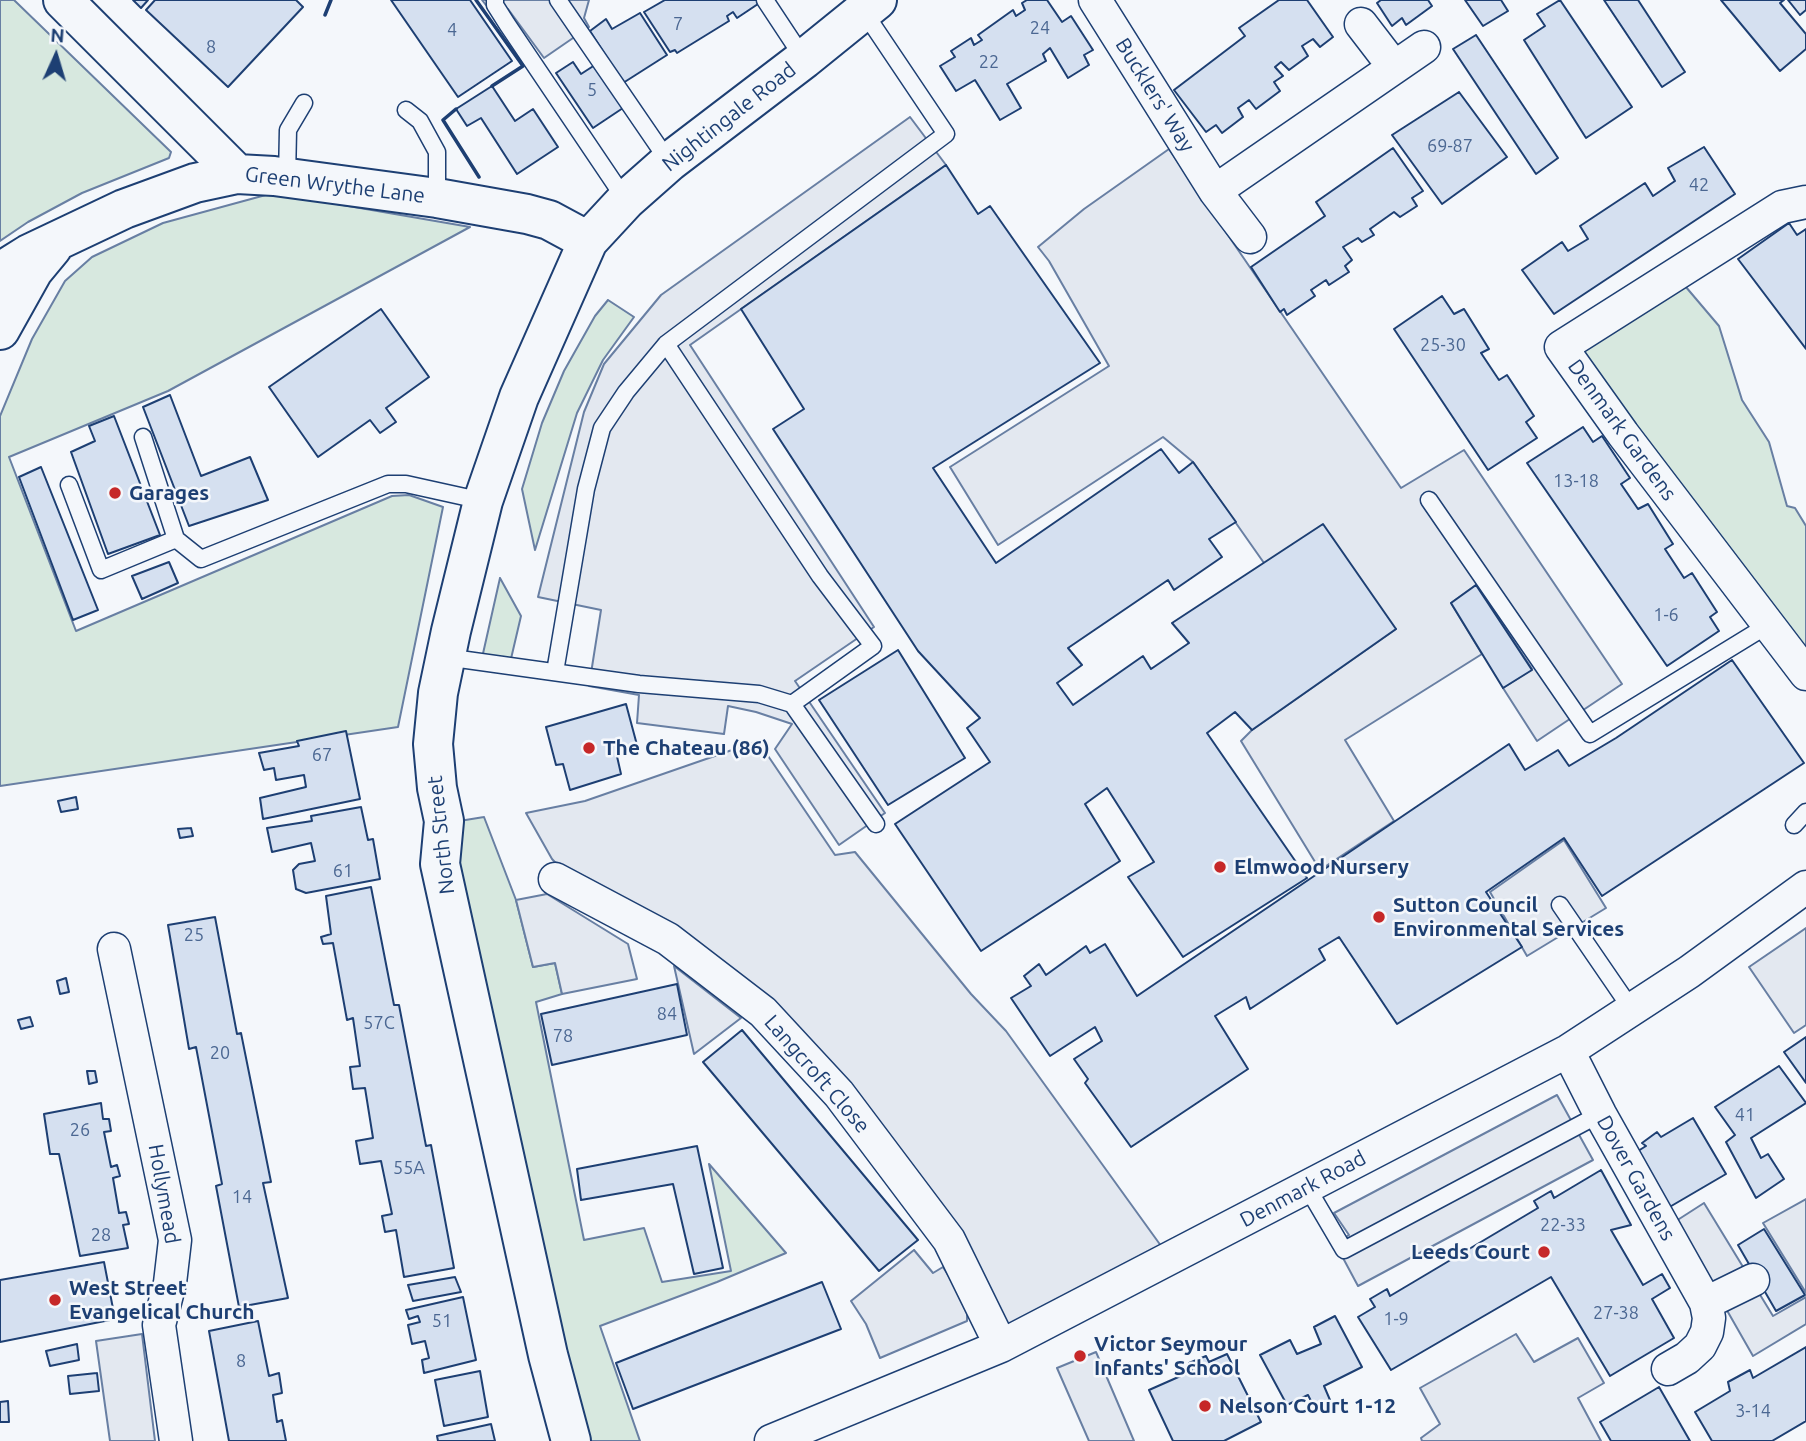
<!DOCTYPE html>
<html>
<head>
<meta charset="utf-8">
<style>
	body { margin:0 }
	#map { position:relative; width:1806px; height:1441px; overflow:hidden; background:#f4f7fb; font-family:Ubuntu,sans-serif }
	canvas { display:block }
	.north { position:absolute; left:21px; top:21px; width:70px; height:70px; -webkit-text-stroke:5px #f4f7fb; paint-order:stroke; rotate:4deg; font-size:19px; font-weight:700; line-height:28px; text-align:center; color:#1d3f73 }
	.north::after { content:''; display:block; margin:auto; width:24px; height:32px; background:#1d3f73; clip-path:polygon(50% 0,100% 100%,50% 72%,0 100%) }
</style>
</head>
<body>
<div id="map">
<canvas width="1806" height="1441"></canvas>
<div class="north">N</div>
</div>
<script>
const ctx = document.querySelector('canvas').getContext('2d');
ctx.lineJoin = 'round';
function fillPath(path, color) { ctx.fillStyle = color; ctx.fill(path, 'evenodd'); }
const toPath = rows => new Path2D(rows.map(r => 'M' + r).join(''));
function strokePath(path, color, width, dash) { ctx.strokeStyle = color; ctx.lineWidth = width; ctx.lineCap = dash ? 'butt' : 'round'; ctx.setLineDash(dash || []); ctx.stroke(path); }
function drawText(font, color, halo, rows, align = 'center') {
  ctx.font = font + ' Ubuntu,sans-serif'; ctx.lineWidth = 5; ctx.setLineDash([]); ctx.textBaseline = 'middle'; ctx.strokeStyle = halo; ctx.fillStyle = color; for (const [text, x, y, turn = 0] of rows) {
    ctx.save(); ctx.translate(x, y); ctx.rotate((+turn || 0) * Math.PI / 180); ctx.textAlign = isNaN(turn) ? turn : align; if (halo) ctx.strokeText(text, 0, 0); ctx.fillText(text, 0, 0); ctx.restore();
  }
}
const green = toPath([
	[0,0,14,0,171,152,169,158,82,193,28,222,0,241,0,0],
	[273,193,470,227,168,391,9,457,76,631,392,496,409,495,443,507,398,727,0,786,0,416,32,339,65,281,92,257,163,223,273,193],
	[1680,280,1719,326,1742,400,1769,442,1787,506,1795,508,1806,526,1806,662,1573,346,1680,280],
	[608,300,634,317,603,360,577,413,535,550,522,489,542,423,564,371,595,316,608,300],
	[500,578,521,616,510,663,482,658,500,578],
	[484,817,516,900,533,967,555,963,562,994,536,1002,584,1240,644,1228,662,1282,731,1271,709,1164,786,1253,717,1282,600,1326,640,1441,571,1441,447,823,484,817]
]);
fillPath(green, '#d7e8df');
strokePath(green, '#687fa3', 2);
const parking = toPath([
	[482,0,589,0,584,18,589,27,544,58,508,9,496,18,482,0],
	[910,117,946,165,690,345,874,627,795,681,885,813,839,845,775,749,792,724,756,712,728,706,724,734,637,723,639,695,589,686,601,610,538,597,584,412,604,364,661,295,910,117],
	[1169,149,1401,488,1464,450,1622,684,1537,741,1503,688,1532,669,1476,585,1451,603,1482,654,1345,740,1394,821,1320,870,1241,741,1252,730,1396,629,1264,563,1193,462,1163,437,998,545,950,467,1109,366,1049,261,1038,247,1084,209,1169,149],
	[758,741,835,855,855,852,971,994,1006,1031,1164,1250,1006,1334,853,1086,569,877,552,859,526,813,585,801,758,741],
	[1564,840,1606,908,1527,956,1490,892,1564,840],
	[547,894,628,944,637,979,562,994,555,963,533,967,516,900,547,894],
	[1806,928,1806,1025,1794,1033,1749,967,1806,928],
	[674,966,741,1018,694,1054,674,966],
	[1557,1095,1593,1160,1358,1286,1335,1243,1349,1235,1334,1213,1557,1095],
	[1806,1199,1806,1293,1763,1223,1806,1199],
	[1704,1203,1773,1316,1806,1297,1806,1324,1753,1356,1676,1221,1704,1203],
	[914,1250,933,1273,943,1267,967,1305,967,1321,880,1358,866,1324,851,1301,914,1250],
	[142,1334,155,1441,110,1441,96,1341,142,1334],
	[1516,1334,1534,1362,1578,1338,1604,1383,1578,1398,1601,1441,1422,1441,1421,1438,1440,1424,1420,1388,1516,1334],
	[1096,1352,1134,1441,1089,1441,1057,1368,1096,1352]
]);
fillPath(parking, '#e3e8f0');
strokePath(parking, '#687fa3', 2);
const building = toPath([
	[133,0,148,0,141,8,133,0],
	[155,0,296,0,303,7,228,87,146,10,155,0],
	[391,0,470,0,512,61,458,97,391,0],
	[665,0,764,0,737,18,733,12,727,16,729,21,677,53,675,50,670,52,644,12,665,0],
	[1027,0,1047,0,1062,22,1071,16,1093,50,1084,55,1089,65,1068,78,1050,48,1043,54,1046,61,1007,84,1021,108,1000,120,975,80,956,91,940,66,955,57,951,51,971,38,974,45,982,40,978,35,1013,10,1016,16,1025,10,1022,3,1027,0],
	[1279,0,1307,0,1333,37,1320,47,1313,39,1302,46,1308,56,1289,70,1281,62,1275,67,1283,76,1274,82,1280,91,1256,109,1249,100,1238,108,1243,117,1222,133,1216,125,1206,132,1174,90,1245,36,1239,28,1279,0],
	[1381,0,1428,0,1432,6,1406,25,1402,18,1392,26,1377,3,1381,0],
	[1465,0,1501,0,1508,11,1483,26,1465,0],
	[1560,0,1632,107,1586,138,1524,40,1545,26,1537,14,1560,0],
	[1604,0,1638,0,1685,72,1662,87,1604,0],
	[1721,0,1784,0,1780,3,1806,34,1806,49,1780,71,1721,0],
	[1788,0,1806,0,1806,10,1800,15,1788,0],
	[640,13,667,55,623,83,590,31,606,19,612,29,640,13],
	[1476,35,1558,158,1536,174,1453,49,1476,35],
	[573,62,581,74,598,63,626,106,593,128,556,73,573,62],
	[492,86,515,121,533,109,558,147,517,174,481,118,467,126,456,109,492,86],
	[1459,92,1507,157,1442,204,1392,135,1459,92],
	[1704,147,1735,194,1554,314,1522,270,1562,242,1568,251,1588,239,1580,226,1645,183,1653,196,1675,181,1668,168,1704,147],
	[1393,148,1423,191,1412,198,1417,206,1400,217,1394,212,1370,229,1374,235,1362,242,1358,238,1343,247,1352,260,1345,266,1349,272,1329,285,1326,280,1311,290,1315,296,1287,315,1284,309,1280,312,1251,267,1325,216,1316,202,1393,148],
	[946,165,978,214,990,206,1100,363,933,468,996,563,1161,449,1179,473,1193,462,1236,522,1209,539,1222,557,1174,590,1168,580,1068,648,1082,665,1057,683,1073,705,1143,656,1151,669,1189,643,1172,623,1323,524,1396,629,1252,730,1235,712,1207,733,1307,878,1183,957,1128,877,1154,862,1107,788,1085,804,1120,861,981,951,895,824,990,762,967,728,980,718,918,651,773,429,804,409,741,309,946,165],
	[1789,223,1797,235,1806,229,1806,349,1738,259,1789,223],
	[1442,296,1454,314,1464,309,1489,349,1481,353,1499,380,1507,375,1534,416,1526,422,1537,438,1488,470,1394,329,1442,296],
	[381,309,429,377,386,408,396,422,380,433,370,420,318,457,269,387,381,309],
	[170,395,201,476,250,457,268,500,189,526,143,407,170,395],
	[114,416,160,535,108,554,71,452,95,441,89,426,114,416],
	[1583,427,1593,442,1602,436,1630,478,1621,484,1638,509,1648,504,1673,544,1665,549,1684,578,1692,573,1717,612,1710,617,1719,631,1667,666,1527,463,1583,427],
	[41,467,98,610,73,620,19,477,41,467],
	[169,562,178,583,142,599,132,576,169,562],
	[1476,585,1532,670,1503,688,1451,603,1476,585],
	[898,650,965,758,888,805,819,700,898,650],
	[1732,660,1804,763,1602,896,1564,838,1486,892,1522,947,1397,1024,1339,937,1319,949,1325,960,1250,1009,1246,997,1215,1016,1248,1069,1131,1147,1085,1083,1088,1079,1074,1059,1102,1041,1095,1027,1050,1056,1011,998,1031,986,1024,976,1039,964,1046,975,1086,946,1090,953,1105,944,1137,996,1509,744,1525,770,1558,750,1569,766,1616,738,1732,660],
	[626,704,637,745,616,752,621,774,570,790,563,764,556,765,546,727,626,704],
	[346,731,360,799,263,819,260,798,306,787,304,775,276,780,274,768,264,770,259,753,299,746,297,741,346,731],
	[76,797,78,809,61,812,58,801,76,797],
	[361,807,368,840,373,839,380,879,306,893,296,889,293,870,299,864,315,861,311,843,272,852,267,828,312,821,311,816,361,807],
	[191,828,193,836,180,838,178,829,191,828],
	[371,887,394,1005,399,1005,426,1146,431,1145,454,1268,404,1277,396,1230,385,1232,382,1216,392,1214,381,1161,360,1164,356,1141,373,1138,365,1088,353,1089,350,1067,360,1066,353,1018,347,1020,333,943,323,944,321,937,331,934,326,896,371,887],
	[215,917,237,1034,241,1033,271,1182,263,1183,288,1298,239,1307,216,1186,222,1184,196,1047,189,1049,168,925,215,917],
	[66,978,69,992,60,994,57,981,66,978],
	[677,984,687,1035,552,1065,541,1014,677,984],
	[30,1017,33,1026,21,1029,18,1020,30,1017],
	[742,1030,918,1240,879,1271,703,1062,742,1030],
	[1806,1037,1806,1083,1784,1052,1806,1037],
	[1779,1066,1806,1103,1751,1138,1761,1158,1768,1154,1784,1179,1756,1198,1726,1142,1735,1135,1715,1107,1779,1066],
	[87,1071,95,1071,97,1082,89,1084,87,1071],
	[101,1103,103,1119,109,1119,111,1131,104,1132,111,1167,117,1165,120,1176,113,1178,119,1213,126,1212,129,1224,123,1225,128,1248,80,1256,59,1154,50,1154,44,1114,101,1103],
	[1693,1118,1726,1174,1661,1212,1630,1156,1646,1146,1642,1143,1657,1132,1661,1137,1693,1118],
	[697,1146,723,1268,694,1274,673,1184,581,1200,577,1169,697,1146],
	[1601,1170,1631,1225,1611,1230,1643,1285,1662,1274,1670,1288,1652,1299,1674,1338,1610,1376,1551,1277,1391,1370,1358,1317,1375,1307,1370,1299,1387,1289,1390,1296,1538,1208,1534,1201,1551,1191,1554,1198,1601,1170],
	[1764,1229,1805,1295,1776,1311,1738,1245,1764,1229],
	[104,1262,115,1319,0,1342,0,1280,104,1262],
	[455,1277,461,1292,413,1301,408,1285,455,1277],
	[822,1282,841,1329,633,1409,616,1363,822,1282],
	[463,1297,476,1360,424,1373,422,1360,429,1358,425,1341,412,1344,408,1325,420,1322,418,1316,409,1319,406,1310,463,1297],
	[1335,1316,1362,1367,1324,1386,1330,1400,1314,1407,1308,1395,1287,1405,1260,1355,1290,1340,1297,1354,1321,1344,1314,1327,1335,1316],
	[258,1321,269,1376,279,1373,282,1393,273,1395,277,1422,282,1420,286,1441,229,1441,209,1331,258,1321],
	[77,1344,79,1360,50,1366,46,1351,77,1344],
	[1806,1347,1806,1421,1772,1441,1712,1441,1695,1412,1730,1391,1728,1382,1750,1370,1753,1378,1806,1347],
	[1227,1354,1261,1422,1224,1441,1173,1441,1149,1390,1192,1371,1189,1363,1206,1356,1209,1362,1227,1354],
	[480,1371,488,1417,444,1426,435,1380,480,1371],
	[97,1373,99,1391,70,1394,68,1376,97,1373],
	[1659,1387,1690,1441,1611,1441,1600,1422,1659,1387],
	[8,1401,9,1422,0,1422,0,1402,8,1401],
	[491,1424,495,1441,438,1441,437,1436,491,1424]
]);
fillPath(building, '#d5e0f0');
strokePath(building, '#1d3f73', 2);
const lane = toPath([
	[495,0,495,5,507,24,625,199],
	[558,0,669,162],
	[765,0,804,59],
	[406,110,420,121,437,152,437,198],
	[287,178,288,130,304,103],
	[143,437,176,539],
	[69,485,101,570,176,539,201,559,388,484,406,484,483,501],
	[1429,500,1590,734,1768,625],
	[445,657,639,684,759,694,792,704,873,646,820,576,666,344],
	[555,672,586,489,602,428,626,392,666,344,946,134,864,12],
	[792,704,876,824],
	[1794,825,1806,812],
	[1560,905,1632,1010],
	[1307,1187,1344,1250,1600,1114]
]);
const street = toPath([
	[1095,0,1215,191,1250,237],
	[1361,24,1394,67],
	[1215,191,1424,47],
	[1806,202,1782,207,1561,347,1623,434,1806,674],
	[555,879,668,939,763,1012,839,1094,949,1240,1001,1346],
	[114,949,175,1240,170,1283,159,1325,176,1441],
	[1568,1051,1600,1114,1706,1303,1709,1318,1707,1332,1700,1346,1687,1358,1668,1369],
	[1706,1303,1753,1280],
	[771,1441,1001,1346,1568,1051,1689,972,1806,887]
]);
const secondary = toPath([
	[63,0,237,174],
	[0,272,29,254,124,209,195,183,237,174,274,176,437,198,527,214,549,220,588,241],
	[0,330,33,271,52,248],
	[571,1441,548,1355,440,864,444,821,437,788,433,744,438,693,451,631,483,501,519,397,588,241,626,200,669,162,804,59,877,0]
]);
strokePath(lane, '#1d3f73', 19);
strokePath(street, '#1d3f73', 35);
strokePath(secondary, '#1d3f73', 42);
strokePath(lane, '#f4f7fb', 16);
strokePath(street, '#f4f7fb', 32);
strokePath(secondary, '#f4f7fb', 38);
strokePath(toPath([
	[476,0,523,66,492,86],
	[325,15,331,0],
	[456,109,443,120,479,177]
]), '#1d3f73', 3.5);
for (const [x, y, r, color] of [
	[115,493,7,"#c62828"],
	[589,748,7,"#c62828"],
	[1220,867,7,"#c62828"],
	[1379,917,7,"#c62828"],
	[1544,1252,7,"#c62828"],
	[55,1300,7,"#c62828"],
	[1080,1356,7,"#c62828"],
	[1205,1406,7,"#c62828"]
]) { const dot = new Path2D(); dot.arc(x, y, r, 0, 2 * Math.PI); ctx.fillStyle = color; ctx.fill(dot); strokePath(dot, '#f4f7fb', 2.5); }
drawText('18px', '#4b6792', null, [
	["7",678,24],
	["24",1040,28],
	["4",452,30],
	["8",211,47],
	["22",989,62],
	["5",592,90],
	["69-87",1450,146],
	["42",1699,185],
	["25-30",1443,345],
	["13-18",1576,481],
	["1-6",1666,615],
	["67",322,755],
	["61",343,871],
	["25",194,935],
	["84",667,1014],
	["57C",379,1023],
	["78",563,1036],
	["20",220,1053],
	["41",1745,1115],
	["26",80,1130],
	["55A",409,1168],
	["14",242,1197],
	["22-33",1563,1225],
	["28",101,1235],
	["27-38",1616,1313],
	["1-9",1396,1319],
	["51",442,1321],
	["8",241,1361],
	["3-14",1753,1411]
]);
drawText('21px', '#1d3f73', '#f4f7fb', [
	["Bucklers' Way",1155,95,58],
	["Nightingale Road",729,117,-38],
	["Green Wrythe Lane",335,185,7],
	["Denmark Gardens",1622,430,54],
	["North Street",441,835,-96],
	["Langcroft Close",817,1074,49],
	["Dover Gardens",1636,1178,61],
	["Denmark Road",1303,1189,-28],
	["Hollymead",164,1194,80]
]);
drawText('bold 21px', '#1d3f73', '#f4f7fb', [
	["Garages",129,493],
	["The Chateau (86)",603,748],
	["Elmwood Nursery",1234,867],
	["Sutton Council",1393,905],
	["Environmental Services",1393,929],
	["Leeds Court",1530,1252,"right"],
	["West Street",69,1288],
	["Evangelical Church",69,1312],
	["Victor Seymour",1094,1344],
	["Infants' School",1094,1368],
	["Nelson Court 1-12",1219,1406]
], 'left');
</script>
</body>
</html>
